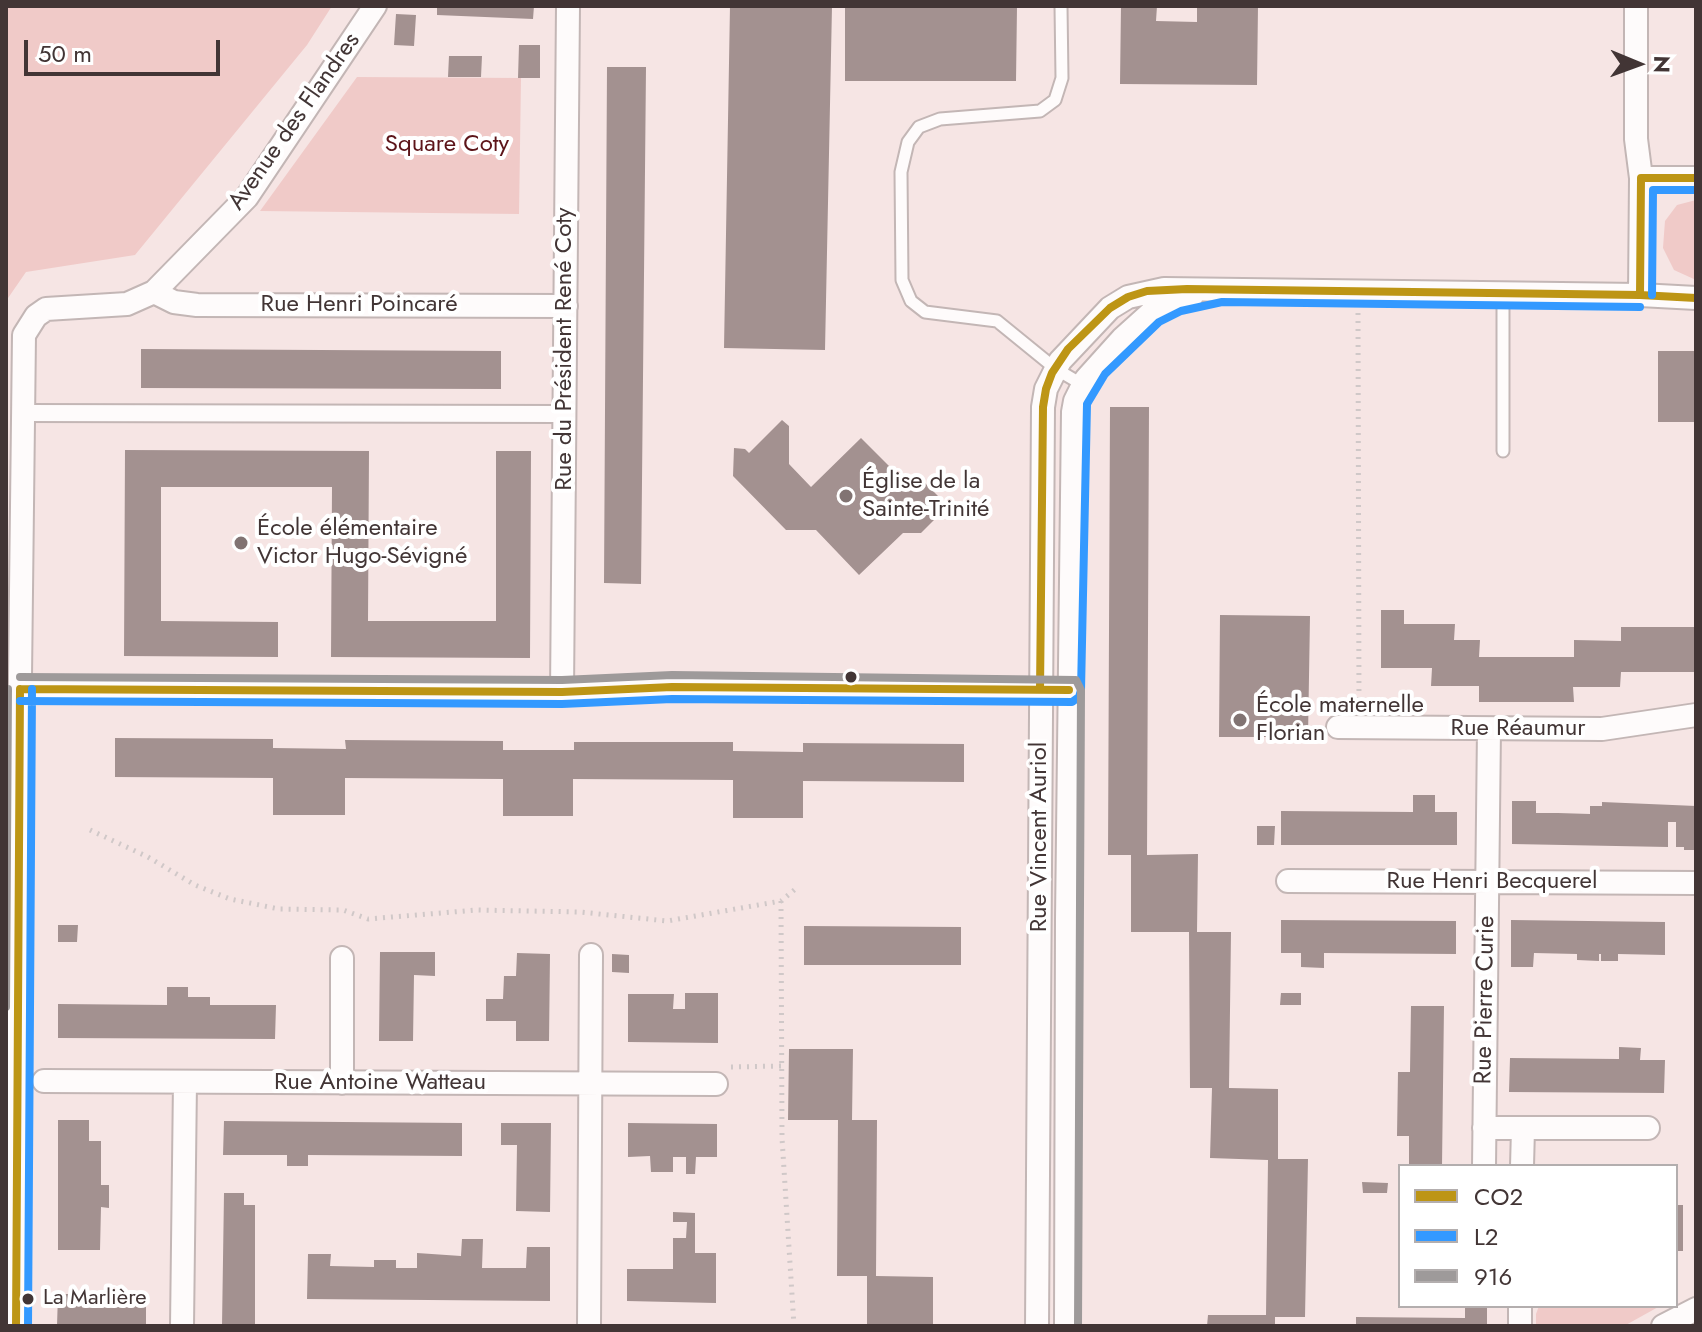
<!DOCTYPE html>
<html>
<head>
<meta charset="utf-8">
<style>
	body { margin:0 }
	#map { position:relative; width:1702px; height:1332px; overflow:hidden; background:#f6e5e4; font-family:Jost,sans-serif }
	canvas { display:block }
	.frame { position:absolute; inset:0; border:8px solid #423535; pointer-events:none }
	.legend { position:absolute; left:1398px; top:1164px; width:280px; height:144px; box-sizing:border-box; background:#fff; border:2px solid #b3aeae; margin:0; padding:10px 14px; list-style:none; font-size:24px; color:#423535 }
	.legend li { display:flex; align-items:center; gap:16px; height:40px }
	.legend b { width:40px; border:2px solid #b3aeae }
	.north { position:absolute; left:1598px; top:24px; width:80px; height:80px; -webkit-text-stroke:6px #fff; paint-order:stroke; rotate:91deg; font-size:22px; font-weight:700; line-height:32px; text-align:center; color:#423535 }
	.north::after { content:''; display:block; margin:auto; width:28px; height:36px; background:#423535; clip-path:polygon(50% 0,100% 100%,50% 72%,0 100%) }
	.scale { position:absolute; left:24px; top:40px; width:196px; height:36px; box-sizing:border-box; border:4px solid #423535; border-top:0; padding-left:10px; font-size:24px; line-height:28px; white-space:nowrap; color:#423535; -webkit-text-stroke:6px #fff; paint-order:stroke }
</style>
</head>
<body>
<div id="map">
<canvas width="1702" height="1332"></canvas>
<div class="frame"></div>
<ul class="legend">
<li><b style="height:10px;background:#bd9515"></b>CO2</li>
<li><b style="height:10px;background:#39f"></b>L2</li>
<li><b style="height:10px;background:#9e9a9a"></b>916</li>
</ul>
<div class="north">N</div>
<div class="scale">50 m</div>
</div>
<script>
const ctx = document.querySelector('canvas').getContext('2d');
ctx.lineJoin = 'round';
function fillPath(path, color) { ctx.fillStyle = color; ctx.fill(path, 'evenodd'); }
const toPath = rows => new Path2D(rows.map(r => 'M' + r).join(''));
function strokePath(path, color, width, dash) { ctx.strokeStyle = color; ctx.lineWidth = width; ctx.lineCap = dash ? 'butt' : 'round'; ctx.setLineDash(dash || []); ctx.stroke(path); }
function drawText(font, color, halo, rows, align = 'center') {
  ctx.font = font + ' Jost,sans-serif'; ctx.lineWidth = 8; ctx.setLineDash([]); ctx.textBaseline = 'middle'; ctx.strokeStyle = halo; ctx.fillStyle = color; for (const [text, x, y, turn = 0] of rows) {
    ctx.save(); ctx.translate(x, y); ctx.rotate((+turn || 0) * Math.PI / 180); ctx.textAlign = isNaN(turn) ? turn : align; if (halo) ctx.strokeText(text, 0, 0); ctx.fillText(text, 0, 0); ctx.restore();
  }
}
fillPath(toPath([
	[6,6,332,6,307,45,135,255,26,272,6,301],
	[357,77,521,78,519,214,260,211],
	[1696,200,1696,280,1674,270,1663,248,1665,221,1677,205],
	[1539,1306,1660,1306,1624,1326,1536,1326,1536,1314]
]), '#f0cac8');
fillPath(toPath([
	[437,6,534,6,533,19,437,15],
	[730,6,832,6,825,350,724,348],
	[845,6,1017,7,1016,81,845,81],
	[1121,6,1157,6,1156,21,1197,22,1197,6,1258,6,1257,85,1120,84],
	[396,14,416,15,414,46,394,45],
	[519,45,540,45,540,78,518,78],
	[449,56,482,56,481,77,448,77],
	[607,67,646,67,641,584,604,583],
	[141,349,501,351,501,389,141,388],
	[1658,351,1696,351,1696,422,1658,422],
	[1110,407,1149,407,1147,855,1198,854,1197,932,1231,932,1229,1088,1278,1089,1278,1159,1308,1159,1305,1317,1275,1317,1275,1326,1207,1326,1208,1315,1266,1315,1268,1160,1210,1158,1212,1088,1190,1088,1189,932,1131,932,1131,855,1108,855],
	[782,420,789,426,789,464,811,487,861,438,904,481,923,481,948,506,921,533,903,533,859,575,816,530,786,530,733,476,734,448,745,449,749,453],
	[125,450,369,451,368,621,496,621,496,451,531,451,530,658,331,657,332,487,161,487,161,621,278,622,278,657,124,656],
	[1381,610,1404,610,1404,624,1455,624,1454,640,1480,640,1479,657,1574,657,1574,640,1621,641,1621,627,1696,627,1696,672,1621,672,1620,687,1573,687,1574,702,1479,702,1479,686,1431,686,1432,668,1381,668],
	[1220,615,1310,616,1308,737,1219,737],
	[115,738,273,739,273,748,346,749,345,740,503,741,503,750,574,750,574,742,733,742,733,751,803,752,803,743,964,744,964,782,803,781,803,818,733,818,733,780,573,779,573,816,503,816,503,779,345,778,345,815,273,815,273,778,115,777],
	[1413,795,1435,795,1435,812,1457,812,1457,845,1281,845,1281,811,1413,812],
	[1512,801,1536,801,1536,813,1558,813,1590,814,1590,806,1602,806,1602,802,1696,806,1696,850,1684,850,1684,847,1676,847,1676,822,1668,822,1668,847,1512,844],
	[1257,826,1275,826,1274,845,1257,845],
	[1281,920,1456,921,1456,954,1324,953,1324,968,1301,967,1301,953,1281,953],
	[1511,920,1665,922,1665,955,1618,954,1618,961,1601,961,1601,954,1599,954,1599,961,1577,960,1577,954,1534,953,1533,967,1511,967],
	[58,925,78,925,77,942,58,942],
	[804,926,961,927,961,965,804,965],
	[380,952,435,952,435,976,414,975,413,1041,379,1041],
	[517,953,550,954,549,1041,516,1041,516,1021,486,1021,486,999,503,999,504,976,516,976],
	[612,954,629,955,629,973,612,972],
	[167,987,188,987,188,997,210,997,210,1005,276,1005,275,1039,58,1038,58,1004,167,1005],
	[685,993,718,993,718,1043,628,1042,628,994,674,994,673,1009,685,1009],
	[1281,993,1301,993,1301,1005,1280,1005],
	[1411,1006,1444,1006,1442,1166,1409,1166,1409,1136,1397,1136,1398,1072,1410,1072],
	[1619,1047,1641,1048,1640,1060,1665,1060,1664,1093,1509,1092,1510,1058,1619,1059],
	[789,1049,853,1049,852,1120,877,1120,876,1276,933,1277,933,1326,867,1326,867,1276,837,1276,838,1120,788,1120],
	[58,1120,89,1120,89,1141,101,1141,101,1185,109,1185,109,1208,101,1207,100,1250,58,1250],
	[224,1121,462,1123,462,1156,308,1155,308,1166,287,1166,287,1155,223,1155],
	[501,1123,551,1123,550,1212,516,1211,517,1145,501,1145],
	[628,1123,717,1124,717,1157,696,1157,695,1174,686,1174,686,1157,673,1157,673,1172,651,1172,650,1156,628,1157],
	[1362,1182,1388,1183,1387,1193,1363,1193],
	[224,1193,244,1193,244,1205,255,1205,255,1326,222,1326],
	[1676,1205,1683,1205,1683,1251,1676,1251],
	[673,1212,695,1213,695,1253,716,1253,716,1303,627,1301,627,1269,673,1269,673,1238,686,1238,687,1222,673,1222],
	[462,1239,483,1239,482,1268,526,1268,527,1247,550,1247,550,1301,307,1299,308,1254,331,1254,330,1266,374,1267,374,1260,396,1260,396,1268,417,1268,417,1253,461,1256],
	[58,1294,146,1294,146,1326,57,1326],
	[1465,1306,1487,1306,1487,1326,1356,1326,1356,1317,1465,1318]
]), '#a39190');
const service = toPath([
	[1061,6,1062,78,1055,100,1040,111,940,119,919,127,908,142,901,172,902,280,911,301,925,312,997,321,1056,369,1083,385],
	[1503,293,1503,451]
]);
const pedestrian = toPath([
	[22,413,565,414]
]);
const minor = toPath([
	[1636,6,1636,139,1641,178],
	[154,292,174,302,197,305,566,306],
	[1640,295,1641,178,1696,178],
	[20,689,562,692,672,687,1055,690],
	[562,692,568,6],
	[1338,727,1602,729,1696,715],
	[1288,881,1696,883],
	[44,1081,716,1084],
	[342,1083,342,958],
	[1484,1128,1648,1128],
	[1484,1166,1489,729],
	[1522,1166,1523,1129],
	[16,1326,16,1018,24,335,36,316,46,309,127,304,154,292,247,197,375,6],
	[182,1326,185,1082],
	[589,1326,591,955],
	[1037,1326,1043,407,1046,389,1060,361,1110,308,1128,297,1164,289,1640,295,1696,298],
	[1066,1326,1067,919,1073,412,1075,401,1086,379,1122,339,1152,312,1177,300,1192,296],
	[1520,1326,1520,1306],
	[1663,1326,1696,1309]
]);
strokePath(service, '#c3b6b5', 15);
strokePath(pedestrian, '#c3b6b5', 20);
strokePath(minor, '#c3b6b5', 26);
strokePath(toPath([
	[1358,313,1359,707],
	[90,830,148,857,195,885,230,899,279,909,343,910,368,919,477,910,580,912,667,921,781,901,799,886],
	[781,901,782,1138,794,1326],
	[731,1067,782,1066]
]), '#d0c8c8', 5, [2, 6]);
strokePath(service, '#fefbfb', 11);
strokePath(pedestrian, '#fefbfb', 16);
strokePath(minor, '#fefbfb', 22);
strokePath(toPath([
	[1640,295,1641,178,1696,178],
	[20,689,562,692,672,687,1069,690],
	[1040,690,1043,407,1046,389,1052,373,1068,349,1110,308,1128,297,1147,291,1187,289,1640,295,1696,298],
	[16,1326,20,689]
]), '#bd9515', 8);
strokePath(toPath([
	[1652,295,1653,190,1696,190],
	[20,701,562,704,672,699,1072,702,1079,697,1081,690,1087,404,1105,374,1159,322,1181,311,1222,302,1640,307],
	[28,1326,32,689]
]), '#39f', 8);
strokePath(toPath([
	[20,677,562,680,672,675,1076,680,1081,690,1078,1326],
	[6,1007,8,689]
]), '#9e9a9a', 8);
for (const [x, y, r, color] of [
	[846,496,8,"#817372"],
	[241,543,8,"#817372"],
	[851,677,7,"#423535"],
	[1240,720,8,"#817372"],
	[28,1299,7,"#423535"]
]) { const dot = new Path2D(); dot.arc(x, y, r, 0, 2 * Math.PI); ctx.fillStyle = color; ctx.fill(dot); strokePath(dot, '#fff', 3); }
drawText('22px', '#423535', '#fff', [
	["La Marlière",43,1299]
], 'left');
drawText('24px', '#423535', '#fff', [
	["Avenue des Flandres",295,122,-55],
	["Rue Henri Poincaré",359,305],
	["Rue du Président René Coty",565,349,-90],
	["Rue Réaumur",1518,729],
	["Rue Vincent Auriol",1040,837,-90],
	["Rue Henri Becquerel",1492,882],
	["Rue Pierre Curie",1486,1000,-89],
	["Rue Antoine Watteau",380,1083]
]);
drawText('24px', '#5c1419', '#fff', [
	["Square Coty",447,145]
]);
drawText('24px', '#423535', '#fff', [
	["Église de la",862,482],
	["Sainte-Trinité",862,510],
	["École élémentaire",257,529],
	["Victor Hugo-Sévigné",257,557],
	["École maternelle",1256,706],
	["Florian",1256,734]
], 'left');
</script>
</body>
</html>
